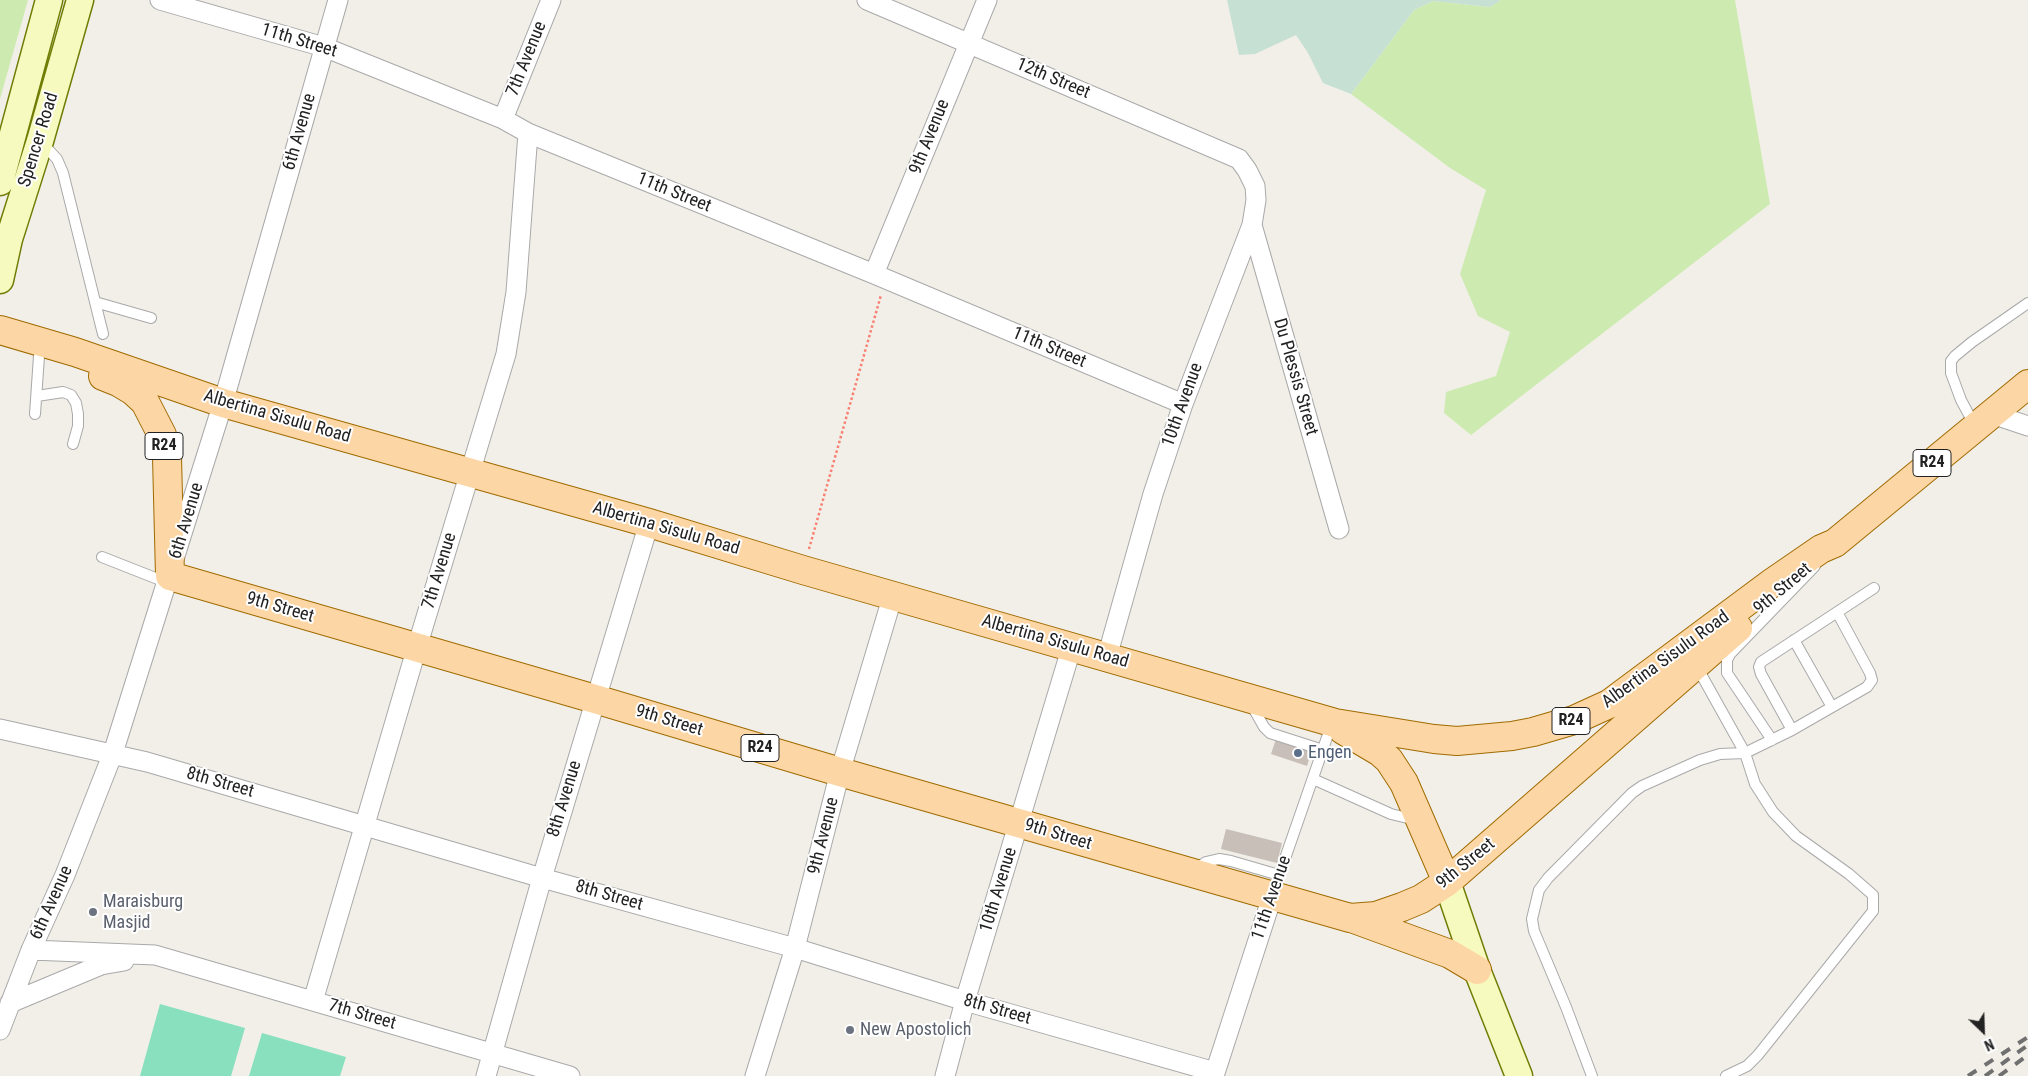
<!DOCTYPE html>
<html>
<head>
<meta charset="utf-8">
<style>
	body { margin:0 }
	#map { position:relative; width:2028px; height:1076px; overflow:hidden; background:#f2efe9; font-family:"Roboto Condensed",sans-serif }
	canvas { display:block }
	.north { position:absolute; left:1958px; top:1006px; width:50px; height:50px; -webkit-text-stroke:4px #fff; paint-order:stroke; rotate:156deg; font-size:14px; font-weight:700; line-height:20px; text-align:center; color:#222 }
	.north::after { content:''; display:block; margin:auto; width:18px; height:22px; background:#222; clip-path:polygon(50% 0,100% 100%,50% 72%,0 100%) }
</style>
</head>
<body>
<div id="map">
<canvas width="2028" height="1076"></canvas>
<div class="north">N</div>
</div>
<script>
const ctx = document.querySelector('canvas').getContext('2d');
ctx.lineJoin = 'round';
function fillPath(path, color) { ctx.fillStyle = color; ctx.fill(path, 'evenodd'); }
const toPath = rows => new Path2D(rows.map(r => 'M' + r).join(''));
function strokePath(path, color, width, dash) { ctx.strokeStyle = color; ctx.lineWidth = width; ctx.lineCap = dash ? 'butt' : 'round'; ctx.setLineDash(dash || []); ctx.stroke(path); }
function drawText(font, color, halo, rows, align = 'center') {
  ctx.font = font + ' "Roboto Condensed",sans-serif'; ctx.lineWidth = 4; ctx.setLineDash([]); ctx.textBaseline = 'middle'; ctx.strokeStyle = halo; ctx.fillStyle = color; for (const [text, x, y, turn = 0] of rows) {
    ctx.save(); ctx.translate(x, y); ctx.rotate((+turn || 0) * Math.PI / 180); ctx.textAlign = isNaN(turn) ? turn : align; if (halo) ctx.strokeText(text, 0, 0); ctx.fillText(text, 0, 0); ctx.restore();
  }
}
fillPath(toPath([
	[0,0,28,0,0,99],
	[1501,0,1735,0,1770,204,1471,435,1444,413,1446,392,1496,376,1510,332,1478,316,1460,274,1486,190,1450,168,1351,94,1414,10,1433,1,1490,7]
]), '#cdebb0');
fillPath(toPath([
	[1227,0,1501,0,1490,7,1433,1,1414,10,1351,94,1323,83,1308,53,1296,35,1255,54,1239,55]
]), '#c6e0d4');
fillPath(toPath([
	[160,1004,245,1028,231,1076,140,1076],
	[262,1033,346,1057,340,1076,249,1076]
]), '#88e0be');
fillPath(toPath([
	[1277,736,1313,747,1307,766,1271,754],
	[1226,829,1282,843,1277,863,1221,849]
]), '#c7bfb8');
const lane = toPath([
	[42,143,57,159,63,173,103,334],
	[95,302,151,318],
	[37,396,63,392,71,395,76,403,78,414,78,426,73,444],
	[35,414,39,356],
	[1975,426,1961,400,1951,373,1951,361,1955,356,1972,342,2028,303],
	[102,557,168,583],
	[1794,640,1832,707],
	[1697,667,1745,753],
	[1251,704,1264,727,1270,733,1323,750],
	[1792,730,1761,674,1759,667,1761,662,1874,588],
	[1772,740,1727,673,1727,660,1730,654,1815,566],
	[1313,779,1391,814,1416,820],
	[1195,869,1206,862,1219,859,1231,861,1279,875],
	[1272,896,1332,723],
	[1592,1076,1566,1007,1534,931,1532,919,1539,890,1548,878,1632,793,1642,786,1700,760,1720,754,1745,753],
	[1726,1076,1747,1066,1758,1055,1873,911,1873,895,1849,874,1796,836,1773,812,1755,784,1745,753,1792,730,1867,687,1872,680,1870,673,1837,612]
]);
const street = toPath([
	[160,0,324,47,503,119,528,133,874,274,1183,404],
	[867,0,1239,159,1247,170,1255,186,1256,200,1252,225,1183,404,1153,494,1107,657],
	[503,119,551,0],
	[1252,225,1339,529],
	[874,274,987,0],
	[1992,414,2028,426],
	[0,729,147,762,542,878,795,948,965,1001,1215,1072],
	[31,950,155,955,570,1076],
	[313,1001,417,647,506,354,516,292,528,133],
	[10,1003,101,965,124,961],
	[0,1030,31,950,65,875,113,753,223,403,338,0],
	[486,1076,542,878,649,523],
	[755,1076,795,948,840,772,893,595],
	[945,1076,965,1001,1072,646],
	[1214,1076,1272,897]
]);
const secondary = toPath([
	[0,182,49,0],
	[0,280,9,239,40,141,80,0],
	[1447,882,1477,970,1519,1076]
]);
const primary = toPath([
	[0,330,75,352,223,403,649,523,803,570,1335,723,1434,739,1457,741,1512,736,1533,732,1574,720,1609,704,1773,582,1821,549,1835,543,2028,384],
	[103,376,118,382,133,391,145,402,162,435,167,457,170,576,595,699,840,772,1350,918,1376,916,1402,907,1421,899,1447,882,1738,628],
	[1343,730,1380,752,1389,760,1404,783,1447,882],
	[1354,919,1450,954,1477,970]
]);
strokePath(lane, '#a9a9a9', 12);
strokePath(street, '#a9a9a9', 21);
strokePath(secondary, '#707d05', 29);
strokePath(primary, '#a06b00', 30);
strokePath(toPath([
	[809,549,881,295]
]), '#fa8072', 2.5, [2.5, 2.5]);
strokePath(lane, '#fff', 10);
strokePath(street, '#fff', 19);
strokePath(secondary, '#f7fabf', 26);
strokePath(primary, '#fcd6a4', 28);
strokePath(toPath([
	[1968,1076,2028,1037],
	[1985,1076,2028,1045],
	[1999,1076,2028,1055]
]), '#707070', 4, [10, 10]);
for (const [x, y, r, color] of [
	[1298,753,5,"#5c6f8a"],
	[93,912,5,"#6b7280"],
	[850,1030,5,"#6b7280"]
]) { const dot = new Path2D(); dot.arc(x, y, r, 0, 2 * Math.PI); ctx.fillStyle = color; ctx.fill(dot); strokePath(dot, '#fff', 2); }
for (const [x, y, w] of [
	[164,446,38],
	[1932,463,38],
	[1571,721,38],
	[760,748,38]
]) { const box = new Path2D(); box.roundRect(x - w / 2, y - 13.5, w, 27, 4); ctx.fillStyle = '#fff'; ctx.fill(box); strokePath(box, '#222', 1); }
drawText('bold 16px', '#222', null, [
	["R24",164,446],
	["R24",1932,463],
	["R24",1571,721],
	["R24",760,748]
]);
drawText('18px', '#222', '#fff', [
	["11th Street",299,41,17],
	["7th Avenue",527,59,-68],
	["12th Street",1053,79,23],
	["6th Avenue",300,132,-74],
	["9th Avenue",930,137,-68],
	["Spencer Road",39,140,-73],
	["11th Street",674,193,22],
	["11th Street",1049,348,23],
	["Du Plessis Street",1295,377,74],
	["10th Avenue",1183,405,-70],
	["Albertina Sisulu Road",277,417,16],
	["6th Avenue",187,521,-73],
	["Albertina Sisulu Road",666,529,16],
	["7th Avenue",440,571,-73],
	["9th Street",1783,589,-40],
	["9th Street",280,608,16],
	["Albertina Sisulu Road",1055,642,16],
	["Albertina Sisulu Road",1666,660,-36],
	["9th Street",669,721,17],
	["8th Street",220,783,16],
	["8th Avenue",565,799,-73],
	["9th Street",1058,835,17],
	["9th Avenue",824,836,-76],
	["9th Street",1466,864,-39],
	["10th Avenue",999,890,-73],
	["8th Street",609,896,16],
	["11th Avenue",1272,898,-71],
	["6th Avenue",52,903,-66],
	["8th Street",997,1010,16],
	["7th Street",362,1015,16]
]);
drawText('18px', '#4e5e75', '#fff', [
	["Engen",1308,753]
], 'left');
drawText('18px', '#5b616d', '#fff', [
	["Maraisburg",103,902],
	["Masjid",103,923],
	["New Apostolich",860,1030]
], 'left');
</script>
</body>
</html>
